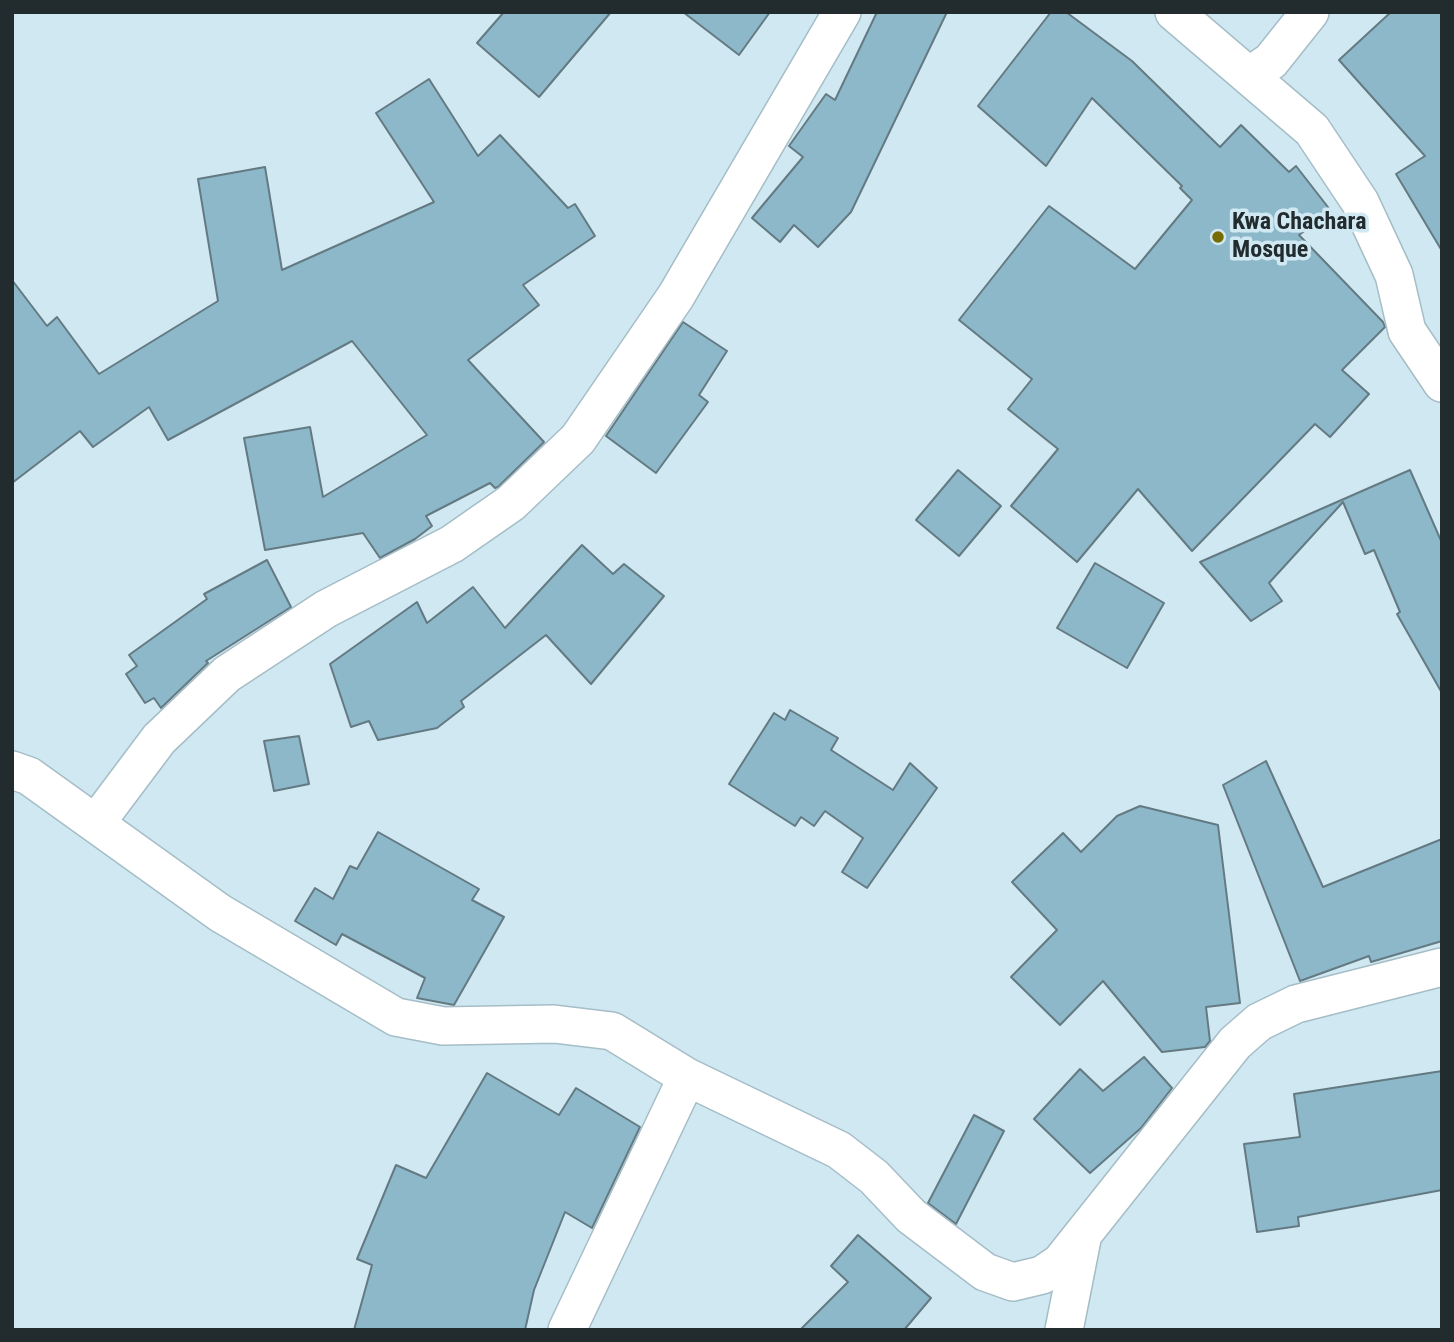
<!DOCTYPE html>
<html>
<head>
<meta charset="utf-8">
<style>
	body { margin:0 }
	#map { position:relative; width:1454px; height:1342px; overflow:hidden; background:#d0e8f2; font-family:"Roboto Condensed",sans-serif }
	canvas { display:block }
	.frame { position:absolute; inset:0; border:14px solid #222c2f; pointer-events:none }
</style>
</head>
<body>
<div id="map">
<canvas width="1454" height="1342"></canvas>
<div class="frame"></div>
</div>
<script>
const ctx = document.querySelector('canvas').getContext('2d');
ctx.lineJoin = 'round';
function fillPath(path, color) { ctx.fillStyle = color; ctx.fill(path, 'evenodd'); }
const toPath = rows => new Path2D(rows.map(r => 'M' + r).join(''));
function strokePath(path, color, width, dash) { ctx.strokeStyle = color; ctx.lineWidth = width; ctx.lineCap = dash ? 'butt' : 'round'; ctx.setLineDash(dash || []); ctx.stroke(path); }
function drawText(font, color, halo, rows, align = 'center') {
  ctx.font = font + ' "Roboto Condensed",sans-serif'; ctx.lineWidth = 7; ctx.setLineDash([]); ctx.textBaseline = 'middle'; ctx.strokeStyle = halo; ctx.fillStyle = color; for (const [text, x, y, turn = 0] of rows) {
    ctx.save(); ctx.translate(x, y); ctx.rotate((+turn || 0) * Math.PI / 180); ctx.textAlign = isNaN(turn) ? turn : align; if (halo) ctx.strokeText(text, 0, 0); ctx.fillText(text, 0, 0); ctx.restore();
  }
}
const building = toPath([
	[504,12,611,12,539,97,477,43,504,12],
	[683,12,770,12,739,55,683,12],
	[877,12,947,12,851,212,818,247,794,225,780,242,752,218,803,157,789,146,826,94,835,100,877,12],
	[1051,12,1066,12,1132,61,1220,147,1241,125,1289,172,1296,166,1331,211,1299,235,1383,322,1385,327,1342,370,1369,394,1330,437,1315,424,1192,551,1138,489,1077,562,1011,506,1058,449,1008,409,1032,379,959,320,1049,206,1135,269,1192,200,1180,188,1182,186,1092,98,1046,166,978,106,1051,12],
	[1391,12,1442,12,1442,251,1396,174,1425,156,1339,60,1391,12],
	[429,79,478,156,500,135,568,208,575,204,595,236,523,285,539,305,468,360,544,442,498,487,495,488,490,483,426,516,432,526,415,539,380,558,363,533,265,550,244,438,310,427,323,497,427,435,352,341,168,440,149,407,93,447,80,431,12,483,12,280,47,326,57,317,99,374,218,301,198,179,265,167,282,270,434,202,376,113,429,79],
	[683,322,727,351,699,395,708,402,656,473,606,436,683,322],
	[958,470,1001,506,959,556,916,520,958,470],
	[1410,470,1442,543,1442,693,1397,614,1400,612,1374,550,1365,554,1343,502,1269,583,1282,601,1251,621,1200,562,1410,470],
	[582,545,613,574,624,564,664,596,591,684,546,635,461,701,464,707,437,728,378,740,369,721,351,727,330,664,417,602,427,623,473,587,505,628,582,545],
	[267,560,291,607,206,661,208,663,163,706,161,708,154,698,145,703,126,674,137,666,129,655,207,599,204,594,267,560],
	[1095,563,1164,603,1127,668,1057,628,1095,563],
	[790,710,838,738,831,750,893,790,910,763,937,788,867,888,842,872,863,838,825,811,814,826,801,817,795,826,729,784,774,713,785,720,790,710],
	[299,736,309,784,274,791,264,741,299,736],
	[1266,761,1323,887,1442,839,1442,941,1371,962,1369,956,1300,981,1223,785,1266,761],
	[1140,806,1218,825,1240,1003,1206,1007,1210,1041,1205,1047,1162,1052,1103,981,1060,1025,1011,977,1057,930,1012,882,1063,833,1081,852,1117,816,1140,806],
	[378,832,479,889,472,900,504,917,454,1005,417,998,425,978,342,934,336,945,295,921,315,888,333,899,350,866,357,869,378,832],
	[1144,1057,1172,1088,1141,1128,1090,1173,1034,1119,1080,1069,1103,1091,1144,1057],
	[1442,1071,1442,1190,1298,1217,1299,1226,1257,1232,1244,1144,1300,1137,1294,1094,1442,1071],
	[487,1073,559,1115,576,1088,640,1127,592,1228,565,1212,534,1290,525,1330,354,1330,372,1265,357,1259,396,1165,426,1178,487,1073],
	[974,1115,1004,1131,956,1224,928,1203,974,1115],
	[858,1235,931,1298,904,1330,800,1330,848,1282,831,1266,858,1235]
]);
fillPath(building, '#8cb8c9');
strokePath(building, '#647a82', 2);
const street = toPath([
	[1174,12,1312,130,1360,202,1394,275,1407,331,1442,383],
	[1249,76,1271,61,1310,12],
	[12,770,29,776,220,913,396,1017,443,1026,554,1024,612,1031,687,1077,839,1150,874,1177,911,1216,985,1272,1013,1282,1042,1275,1060,1263,1235,1043,1259,1022,1296,1004,1442,967],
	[96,823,159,739,227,674,326,609,452,544,511,503,578,439,676,296,842,12],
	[567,1330,687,1077],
	[1064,1330,1082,1239]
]);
strokePath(street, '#a5bdc6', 40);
strokePath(street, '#fff', 37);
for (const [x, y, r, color] of [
	[1218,237,7,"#776b04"]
]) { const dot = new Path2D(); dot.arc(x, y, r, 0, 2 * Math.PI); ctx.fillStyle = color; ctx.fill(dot); strokePath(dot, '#d0e8f2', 2.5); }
drawText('bold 24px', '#222c2f', '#d0e8f2', [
	["Kwa Chachara",1232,223],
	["Mosque",1232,251]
], 'left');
</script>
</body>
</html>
